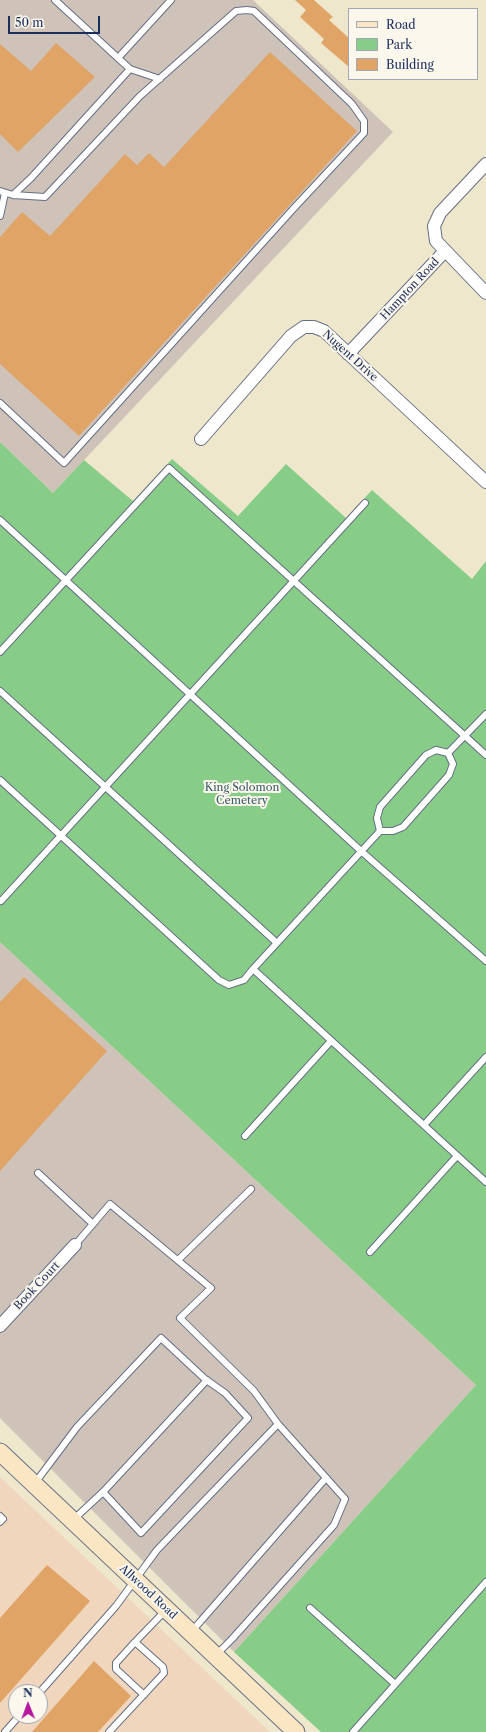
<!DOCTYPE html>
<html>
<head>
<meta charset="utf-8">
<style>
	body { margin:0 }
	#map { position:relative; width:486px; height:1732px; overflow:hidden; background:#efe7cb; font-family:"Libre Caslon Text",serif }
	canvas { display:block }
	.legend { position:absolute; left:348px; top:8px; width:130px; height:72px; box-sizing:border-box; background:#fbf7ec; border:1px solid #a1a7b3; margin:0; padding:5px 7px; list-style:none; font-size:12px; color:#1b2f5e }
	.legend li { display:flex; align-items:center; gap:8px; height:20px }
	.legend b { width:20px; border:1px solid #a1a7b3 }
	.north { position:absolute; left:8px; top:1684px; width:40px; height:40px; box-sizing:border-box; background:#fbf7ec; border:1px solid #a1a7b3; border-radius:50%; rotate:359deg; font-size:11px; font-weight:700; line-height:16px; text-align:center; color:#1b2f5e }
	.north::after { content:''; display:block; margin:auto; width:14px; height:18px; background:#b5179e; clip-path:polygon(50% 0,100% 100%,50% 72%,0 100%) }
	.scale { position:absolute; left:8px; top:16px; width:92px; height:18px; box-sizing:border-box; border:2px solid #1b2f5e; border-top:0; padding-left:5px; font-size:12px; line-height:14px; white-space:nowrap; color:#1b2f5e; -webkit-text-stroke:3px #fbf7ec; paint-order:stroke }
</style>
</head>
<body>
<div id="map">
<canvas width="486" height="1732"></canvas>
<ul class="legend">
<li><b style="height:5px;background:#fbe6c4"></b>Road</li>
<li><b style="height:11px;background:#87cd88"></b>Park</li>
<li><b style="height:11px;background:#e1a467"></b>Building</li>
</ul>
<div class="north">N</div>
<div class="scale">50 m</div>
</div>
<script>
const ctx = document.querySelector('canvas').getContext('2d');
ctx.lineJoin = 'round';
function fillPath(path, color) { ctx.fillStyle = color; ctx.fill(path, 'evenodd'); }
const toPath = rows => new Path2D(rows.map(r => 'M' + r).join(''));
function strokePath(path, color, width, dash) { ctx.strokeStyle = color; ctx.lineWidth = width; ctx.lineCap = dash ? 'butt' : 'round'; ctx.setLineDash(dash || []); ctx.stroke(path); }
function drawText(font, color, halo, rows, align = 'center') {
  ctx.font = font + ' "Libre Caslon Text",serif'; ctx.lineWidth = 4; ctx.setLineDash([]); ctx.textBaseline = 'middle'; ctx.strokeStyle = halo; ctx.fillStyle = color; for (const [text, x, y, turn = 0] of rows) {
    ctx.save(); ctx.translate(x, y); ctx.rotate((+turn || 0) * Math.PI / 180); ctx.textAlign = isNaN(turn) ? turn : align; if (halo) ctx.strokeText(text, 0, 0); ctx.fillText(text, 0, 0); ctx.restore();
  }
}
fillPath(toPath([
	[0,1477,37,1512,270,1732,0,1732],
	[16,1692,40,1692,40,1716,16,1716]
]), '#f0d6bc');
fillPath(toPath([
	[0,0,253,0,393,132,53,493,0,442],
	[0,942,476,1385,234,1652,0,1418]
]), '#cec2b9');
fillPath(toPath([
	[0,442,53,493,84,460,133,501,172,459,238,516,286,464,346,518,372,490,472,579,486,561,486,1732,321,1732,234,1652,476,1385,0,942]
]), '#87cd88');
fillPath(toPath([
	[295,0,314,0,333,17,329,20,349,38,349,67,321,43,324,39,300,17,306,10],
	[56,43,95,77,18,152,0,134,0,44,31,71],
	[270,52,357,131,79,436,0,364,0,237,22,212,50,236,125,154,137,165,149,153,164,167],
	[24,977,107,1051,0,1171,0,1002],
	[47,1565,90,1601,0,1703,0,1618],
	[94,1661,131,1696,98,1732,32,1732]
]), '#e1a467');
const lane = toPath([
	[55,0,118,58,171,0],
	[118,58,130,69],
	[0,191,13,195,45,197,140,96,236,11,247,10,254,11,352,104,364,121,364,133,294,208,64,463,0,403],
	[13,195,31,178,130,69,160,79],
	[0,216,5,193],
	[0,520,361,851,486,961],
	[0,652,169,468,486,755],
	[0,691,277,943],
	[436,750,448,753,453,764,449,775,403,827,393,831,380,831,377,818,380,807,426,755,436,750],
	[448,753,486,714],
	[0,780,219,980,229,985,244,980,253,969,486,1182],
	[1,901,365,503],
	[253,969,380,831],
	[424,1125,486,1057],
	[245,1136,331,1041],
	[38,1173,93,1224],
	[370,1252,457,1156],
	[178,1260,251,1189],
	[35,1483,77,1427,161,1338,205,1379,225,1393,248,1418,141,1533,103,1492],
	[0,1516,3,1519,0,1522],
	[74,1519,103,1492,207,1380],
	[310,1608,395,1684],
	[192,1631,326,1478],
	[135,1642,116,1663,116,1669,144,1695],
	[216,1655,232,1639,334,1525,345,1499,278,1424],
	[40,1692,116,1606,157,1550,278,1424,254,1391,180,1318,211,1288,110,1204,75,1245],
	[5,1732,19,1716],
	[109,1732,164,1673,163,1667,135,1642,165,1611],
	[353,1732,486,1582]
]);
const street = toPath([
	[486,164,440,213,434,226,436,241,486,293],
	[348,354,445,251],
	[201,439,291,336,304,327,314,327,324,331,486,482],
	[0,1326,75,1245]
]);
const secondary = toPath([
	[0,1452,296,1732]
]);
strokePath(lane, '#656f84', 8);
strokePath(street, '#656f84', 14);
strokePath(secondary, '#656f84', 19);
strokePath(lane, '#fff', 6);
strokePath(street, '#fff', 12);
strokePath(secondary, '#fbe6c4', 17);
drawText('11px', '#1b2f5e', '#fbf7ec', [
	["Hampton Road",410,289,-47],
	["Nugent Drive",350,356,42],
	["Book Court",37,1286,-47],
	["Allwood Road",148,1592,43]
]);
drawText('11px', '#3b5e6b', '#fbf7ec', [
	["King Solomon",242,788],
	["Cemetery",242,801]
]);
</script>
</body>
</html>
